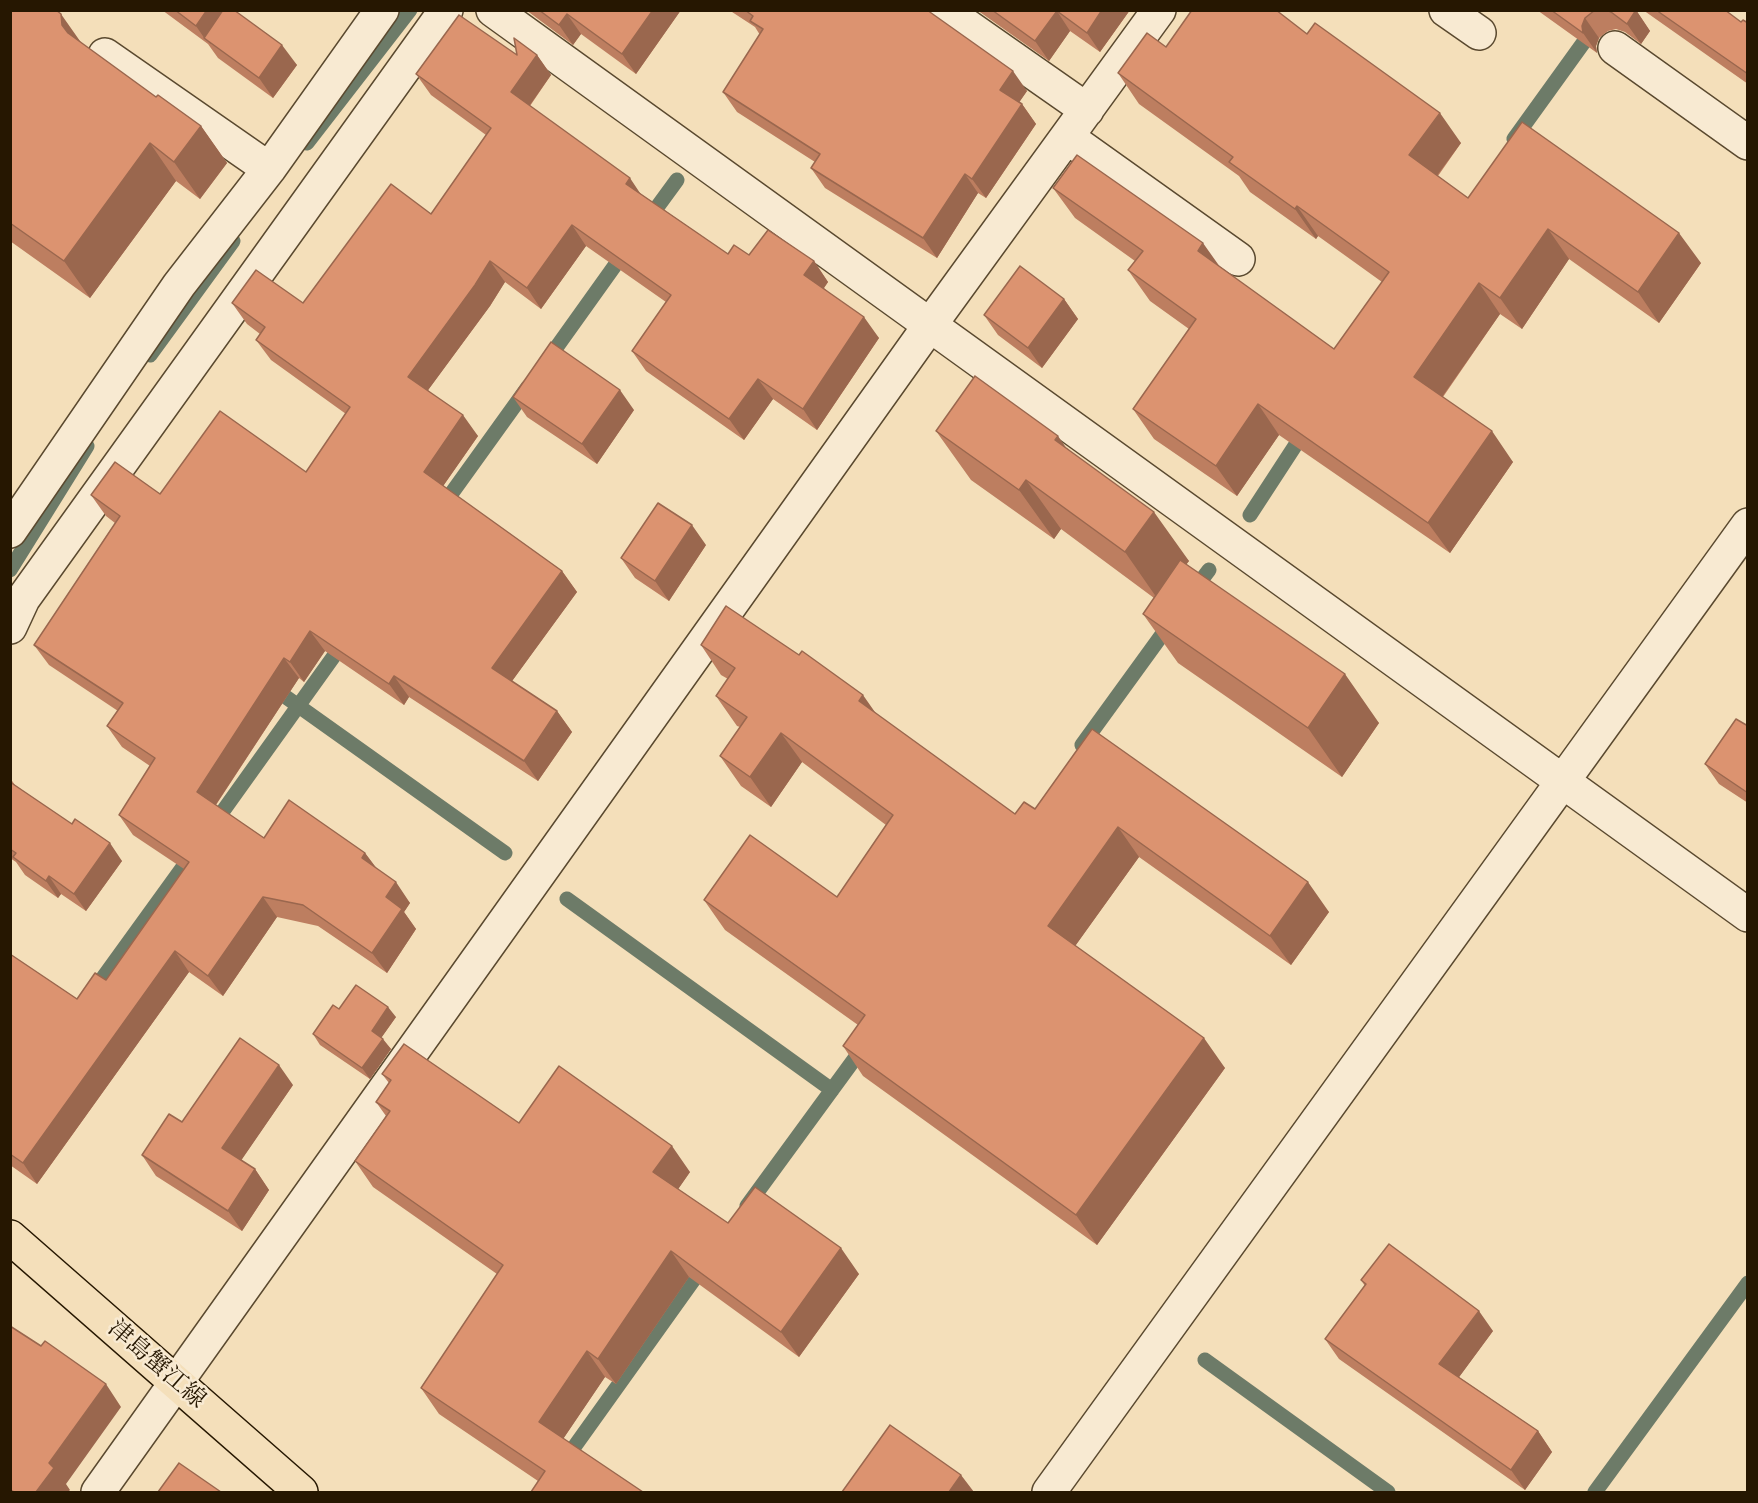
<!DOCTYPE html>
<html>
<head>
<meta charset="utf-8">
<style>
	body { margin:0 }
	#map { position:relative; width:1758px; height:1503px; overflow:hidden; background:#f4dfba; font-family:"Libre Bodoni",serif }
	canvas { display:block }
	.frame { position:absolute; inset:0; border:12px solid #261701; pointer-events:none }
</style>
</head>
<body>
<div id="map">
<canvas width="1758" height="1503"></canvas>
<div class="frame"></div>
</div>
<script>
const ctx = document.querySelector('canvas').getContext('2d');
ctx.lineJoin = 'round';
const toPath = rows => new Path2D(rows.map(r => 'M' + r).join(''));
function strokePath(path, color, width, dash) { ctx.strokeStyle = color; ctx.lineWidth = width; ctx.lineCap = dash ? 'butt' : 'round'; ctx.setLineDash(dash || []); ctx.stroke(path); }
function fillPath(path, color) { ctx.fillStyle = color; ctx.fill(path, 'evenodd'); }
function drawText(font, color, halo, rows, align = 'center') {
  ctx.font = font + ' "Libre Bodoni","Noto Serif JP",serif'; ctx.lineWidth = 5; ctx.setLineDash([]); ctx.textBaseline = 'middle'; ctx.strokeStyle = halo; ctx.fillStyle = color; for (const [text, x, y, turn = 0] of rows) {
    ctx.save(); ctx.translate(x, y); ctx.rotate((+turn || 0) * Math.PI / 180); ctx.textAlign = isNaN(turn) ? turn : align; if (halo) ctx.strokeText(text, 0, 0); ctx.fillText(text, 0, 0); ctx.restore();
  }
}
strokePath(toPath([
	[1514,139,1607,10],
	[307,143,410,10],
	[647,221,677,180],
	[150,355,233,241],
	[546,362,626,250],
	[441,508,528,387],
	[1250,515,1306,429],
	[10,570,87,446],
	[1193,591,1209,570],
	[269,685,505,853],
	[1082,745,1172,621],
	[213,825,344,642],
	[567,899,832,1090],
	[92,993,194,852],
	[747,1206,864,1046],
	[1205,1360,1388,1492],
	[542,1492,705,1264],
	[1595,1492,1748,1283]
]), '#6d7b68', 15);
const minor = toPath([
	[493,10,1748,915],
	[944,10,1087,110],
	[1446,10,1479,33],
	[1615,48,1748,143],
	[105,55,269,169],
	[1067,137,1238,259],
	[10,531,179,285,269,169,382,10],
	[10,627,23,599,446,10],
	[98,1492,930,325,1159,10],
	[1049,1492,1748,525]
]);
const major = toPath([
	[10,1237,301,1492]
]);
strokePath(minor, '#5a492f', 36);
strokePath(major, '#261701', 36);
strokePath(minor, '#f8ead2', 33);
strokePath(major, '#f4dfba', 33);
fillPath(toPath([
	[10,10,80,42,156,97,201,126,227,163,200,199,176,181,90,298,10,241],
	[162,10,236,10,236,12,297,65,273,98,218,58,208,44],
	[526,10,681,10,636,74,581,34,573,45],
	[729,10,927,10,1027,91,1019,102,1022,104,1036,124,986,198,978,193,937,258,825,188,811,168,815,162,737,112,723,92,760,35,755,27],
	[977,10,1130,10,1100,52,1070,31,1049,61],
	[1537,10,1636,10,1650,31,1641,44,1625,32,1616,29,1608,31,1599,38,1596,46,1597,53],
	[1643,10,1725,10,1741,22,1748,23,1748,84],
	[1307,34,1461,143,1438,176,1468,198,1701,263,1659,323,1569,259,1522,329,1500,314,1443,397,1513,462,1450,553,1279,435,1237,496,1154,439,1133,409,1189,329,1150,301,1128,270,1135,261,1075,218,1053,188,1220,267,1334,349,1382,282,1318,236,1316,239,1250,192,1239,176,1139,104,1118,73,1166,47],
	[517,55,537,55,551,75,530,106,641,194,728,254,814,261,828,282,824,288,879,338,817,430,773,399,744,440,646,371,632,351,666,302,586,246,541,309,505,282,490,306,428,390,478,436,443,486,562,571,577,592,512,681,557,711,572,732,538,781,409,697,404,705,325,651,304,682,299,678,216,805,264,838,365,853,377,869,410,903,404,912,416,929,387,973,318,926,277,917,223,996,189,972,37,1184,10,1165,10,954,77,999,106,980,184,869,133,835,119,815,150,766,122,747,107,726,118,711,49,665,34,645,115,523,106,516,91,495,160,494,306,472,346,414,271,360,256,340,260,334,247,324,232,303,303,303,431,214,486,135,431,95,416,74],
	[1064,299,1078,319,1042,368,998,335,984,315],
	[513,397,634,410,597,464,527,417],
	[936,431,1067,448,1189,561,1186,564,1379,723,1342,777,1178,663,1143,614,1154,598,1061,529,1054,539,971,480],
	[706,545,669,601,635,578,621,558],
	[701,645,877,715,1015,814,1035,809,1092,729,1329,912,1291,965,1139,857,1075,946,1225,1068,1097,1245,863,1076,843,1046,858,1025,725,930,704,900,837,897,886,825,802,762,771,807,741,786,720,756,740,727,737,726,716,696,728,679,721,675],
	[1748,726,1748,803,1719,784,1705,764],
	[10,778,15,785,122,861,86,911,61,894,58,898,25,875,16,862,10,858],
	[339,1009,396,1017,381,1038,391,1049,370,1079,320,1045,313,1034],
	[382,1074,519,1123,690,1172,678,1189,728,1223,859,1274,799,1357,689,1277,616,1384,605,1377,563,1439,643,1492,538,1481,439,1414,421,1388,497,1274,373,1187,355,1161,386,1116,376,1102,389,1083],
	[293,1085,241,1160,255,1169,269,1190,242,1231,156,1176,142,1155,182,1122],
	[1361,1280,1493,1331,1459,1377,1538,1431,1552,1452,1525,1490,1339,1359,1325,1339,1365,1286]
]), '#bd7e60');
fillPath(toPath([
	[207,10,236,10,211,44,205,39,196,26],
	[653,10,681,10,636,74,622,54],
	[1102,10,1130,10,1100,52,1087,33],
	[1636,10,1650,31,1641,44,1627,24],
	[1057,11,1070,31,1049,61,1035,41],
	[61,14,87,51,88,62,62,25],
	[567,14,581,34,573,45,559,25],
	[1585,18,1599,38,1596,46,1597,53,1583,33,1582,26],
	[282,45,297,65,273,98,259,78],
	[537,55,551,75,525,112,511,92],
	[1013,71,1027,91,1014,110,1000,90],
	[1022,104,1036,124,986,198,972,179],
	[1440,113,1461,143,1430,185,1409,155],
	[201,126,227,163,200,199,174,162],
	[150,143,176,181,90,298,64,261],
	[965,174,978,193,937,258,923,238],
	[630,178,644,199,626,184],
	[1297,206,1318,236,1316,239,1295,209],
	[572,225,586,246,541,309,527,288],
	[1548,229,1569,259,1522,329,1500,298],
	[1679,233,1701,263,1659,323,1638,292],
	[1203,243,1225,274,1198,251],
	[490,261,505,282,490,306,423,397,408,377],
	[814,261,828,282,819,295,804,275],
	[1479,283,1500,314,1435,407,1414,377],
	[1064,299,1078,319,1042,368,1028,348],
	[864,317,879,338,817,430,803,409],
	[758,379,773,399,744,440,729,419],
	[620,390,634,410,597,464,582,444],
	[1258,404,1279,435,1237,496,1216,466],
	[463,415,478,436,439,492,424,472],
	[1492,431,1513,462,1450,553,1428,523],
	[1058,436,1092,485,1055,440],
	[1026,480,1061,529,1054,539,1019,490],
	[1154,512,1189,561,1159,601,1125,552],
	[692,525,706,545,669,601,655,581],
	[562,571,577,592,507,688,492,668],
	[310,631,325,651,304,682,290,662],
	[284,658,299,678,211,812,197,792],
	[1345,674,1379,723,1342,777,1308,728],
	[394,676,409,697,404,705,389,684],
	[863,695,884,725,859,701],
	[557,711,572,732,538,781,524,761],
	[781,733,802,762,771,807,750,777],
	[1118,827,1139,857,1068,956,1048,926],
	[110,843,122,861,86,911,74,894],
	[365,853,380,873,362,858],
	[49,876,61,894,58,898,46,881],
	[396,882,410,903,404,912,416,929,387,973,372,953,386,897],
	[1308,882,1329,912,1291,965,1270,936],
	[263,897,277,917,223,996,208,976],
	[175,951,189,972,37,1184,23,1163],
	[388,1007,396,1017,379,1041,372,1031],
	[1204,1038,1225,1068,1097,1245,1076,1215],
	[383,1039,391,1049,370,1079,362,1068],
	[279,1065,293,1085,236,1168,222,1148],
	[672,1146,690,1172,672,1198,653,1172],
	[255,1169,269,1190,242,1231,228,1211],
	[841,1248,859,1274,799,1357,781,1332],
	[671,1251,689,1277,616,1384,598,1359],
	[1479,1311,1493,1331,1454,1384,1439,1364],
	[587,1351,605,1377,557,1448,539,1422],
	[106,1384,121,1407,66,1484,70,1490,68,1492,36,1492,49,1463],
	[1538,1431,1552,1452,1525,1490,1511,1470],
	[961,1475,974,1492,949,1492]
]), '#9a674e');
const building = toPath([
	[10,10,56,10,61,14,62,25,68,33,156,97,158,95,201,126,174,162,150,143,64,261,10,223,10,10],
	[175,10,207,10,196,26,175,10],
	[223,10,234,10,282,45,259,78,204,38,223,10],
	[539,10,653,10,622,54,567,14,559,25,539,10],
	[745,10,927,10,1013,71,1000,90,1022,104,972,179,965,174,923,238,811,168,820,154,723,92,763,29,750,21,753,16,745,10],
	[992,10,1102,10,1087,33,1057,11,1035,41,992,10],
	[1192,10,1276,10,1307,34,1315,23,1440,113,1409,155,1468,198,1522,122,1679,233,1638,292,1548,229,1500,298,1479,283,1414,377,1492,431,1428,523,1258,404,1216,466,1133,409,1196,319,1128,270,1143,251,1053,188,1077,155,1203,243,1198,251,1334,349,1389,272,1297,206,1295,209,1229,162,1233,157,1118,73,1147,33,1166,47,1192,10],
	[1551,10,1595,10,1585,18,1582,26,1583,33,1551,10],
	[1606,10,1636,10,1627,24,1611,12,1606,10],
	[1656,10,1725,10,1741,22,1743,20,1748,23,1748,74,1656,10],
	[459,15,517,55,514,38,537,55,511,92,630,178,626,184,728,254,734,245,749,255,768,230,814,261,804,275,864,317,803,409,758,379,729,419,632,351,671,295,572,225,527,288,490,261,475,285,408,377,463,415,424,472,562,571,492,668,557,711,524,761,394,676,389,684,310,631,290,662,284,658,197,792,264,838,289,800,365,853,362,858,396,882,386,897,402,909,372,953,303,905,263,897,208,976,175,951,23,1163,10,1154,10,954,77,999,95,973,106,980,189,862,119,815,155,758,107,726,123,703,34,645,120,516,91,495,115,462,160,494,220,411,306,472,350,407,256,340,265,327,232,303,256,270,303,303,391,184,431,214,491,128,416,74,459,15],
	[1020,266,1064,299,1028,348,984,315,1020,266],
	[551,342,620,390,582,444,513,397,551,342],
	[975,376,1058,436,1055,440,1154,512,1125,552,1026,480,1019,490,936,431,975,376],
	[658,503,692,525,655,581,621,558,658,503],
	[1180,560,1345,674,1308,728,1143,614,1180,560],
	[726,606,799,655,802,651,863,695,859,701,1015,814,1024,802,1035,809,1092,729,1308,882,1270,936,1118,827,1048,926,1204,1038,1076,1215,843,1046,865,1015,704,900,750,835,837,897,893,815,781,733,750,777,720,756,747,717,716,696,735,668,701,645,726,606],
	[1736,719,1748,726,1748,793,1705,764,1736,719],
	[10,782,72,824,75,819,110,843,74,894,49,876,46,881,13,857,16,853,10,849,10,782],
	[356,985,388,1007,372,1031,383,1039,362,1068,313,1034,333,1005,339,1009,356,985],
	[240,1038,279,1065,222,1148,255,1169,228,1211,142,1155,169,1114,182,1122,240,1038],
	[404,1044,519,1123,559,1066,672,1146,653,1172,728,1223,755,1187,841,1248,781,1332,671,1251,598,1359,587,1351,539,1422,643,1492,531,1492,545,1471,421,1388,503,1265,355,1161,390,1111,376,1102,391,1080,382,1074,404,1044],
	[1389,1244,1479,1311,1439,1364,1538,1431,1511,1470,1325,1339,1366,1284,1361,1280,1389,1244],
	[10,1326,41,1346,45,1341,106,1384,49,1463,54,1468,36,1492,14,1492,10,1490,10,1326],
	[890,1425,961,1475,949,1492,842,1492,890,1425],
	[179,1463,221,1492,158,1492,179,1463]
]);
fillPath(building, '#dc9370');
strokePath(building, '#9a674e', 1.5);
drawText('24px', '#261701', '#f8ead2', [
	["津島蟹江線",156,1365,41]
]);
</script>
</body>
</html>
